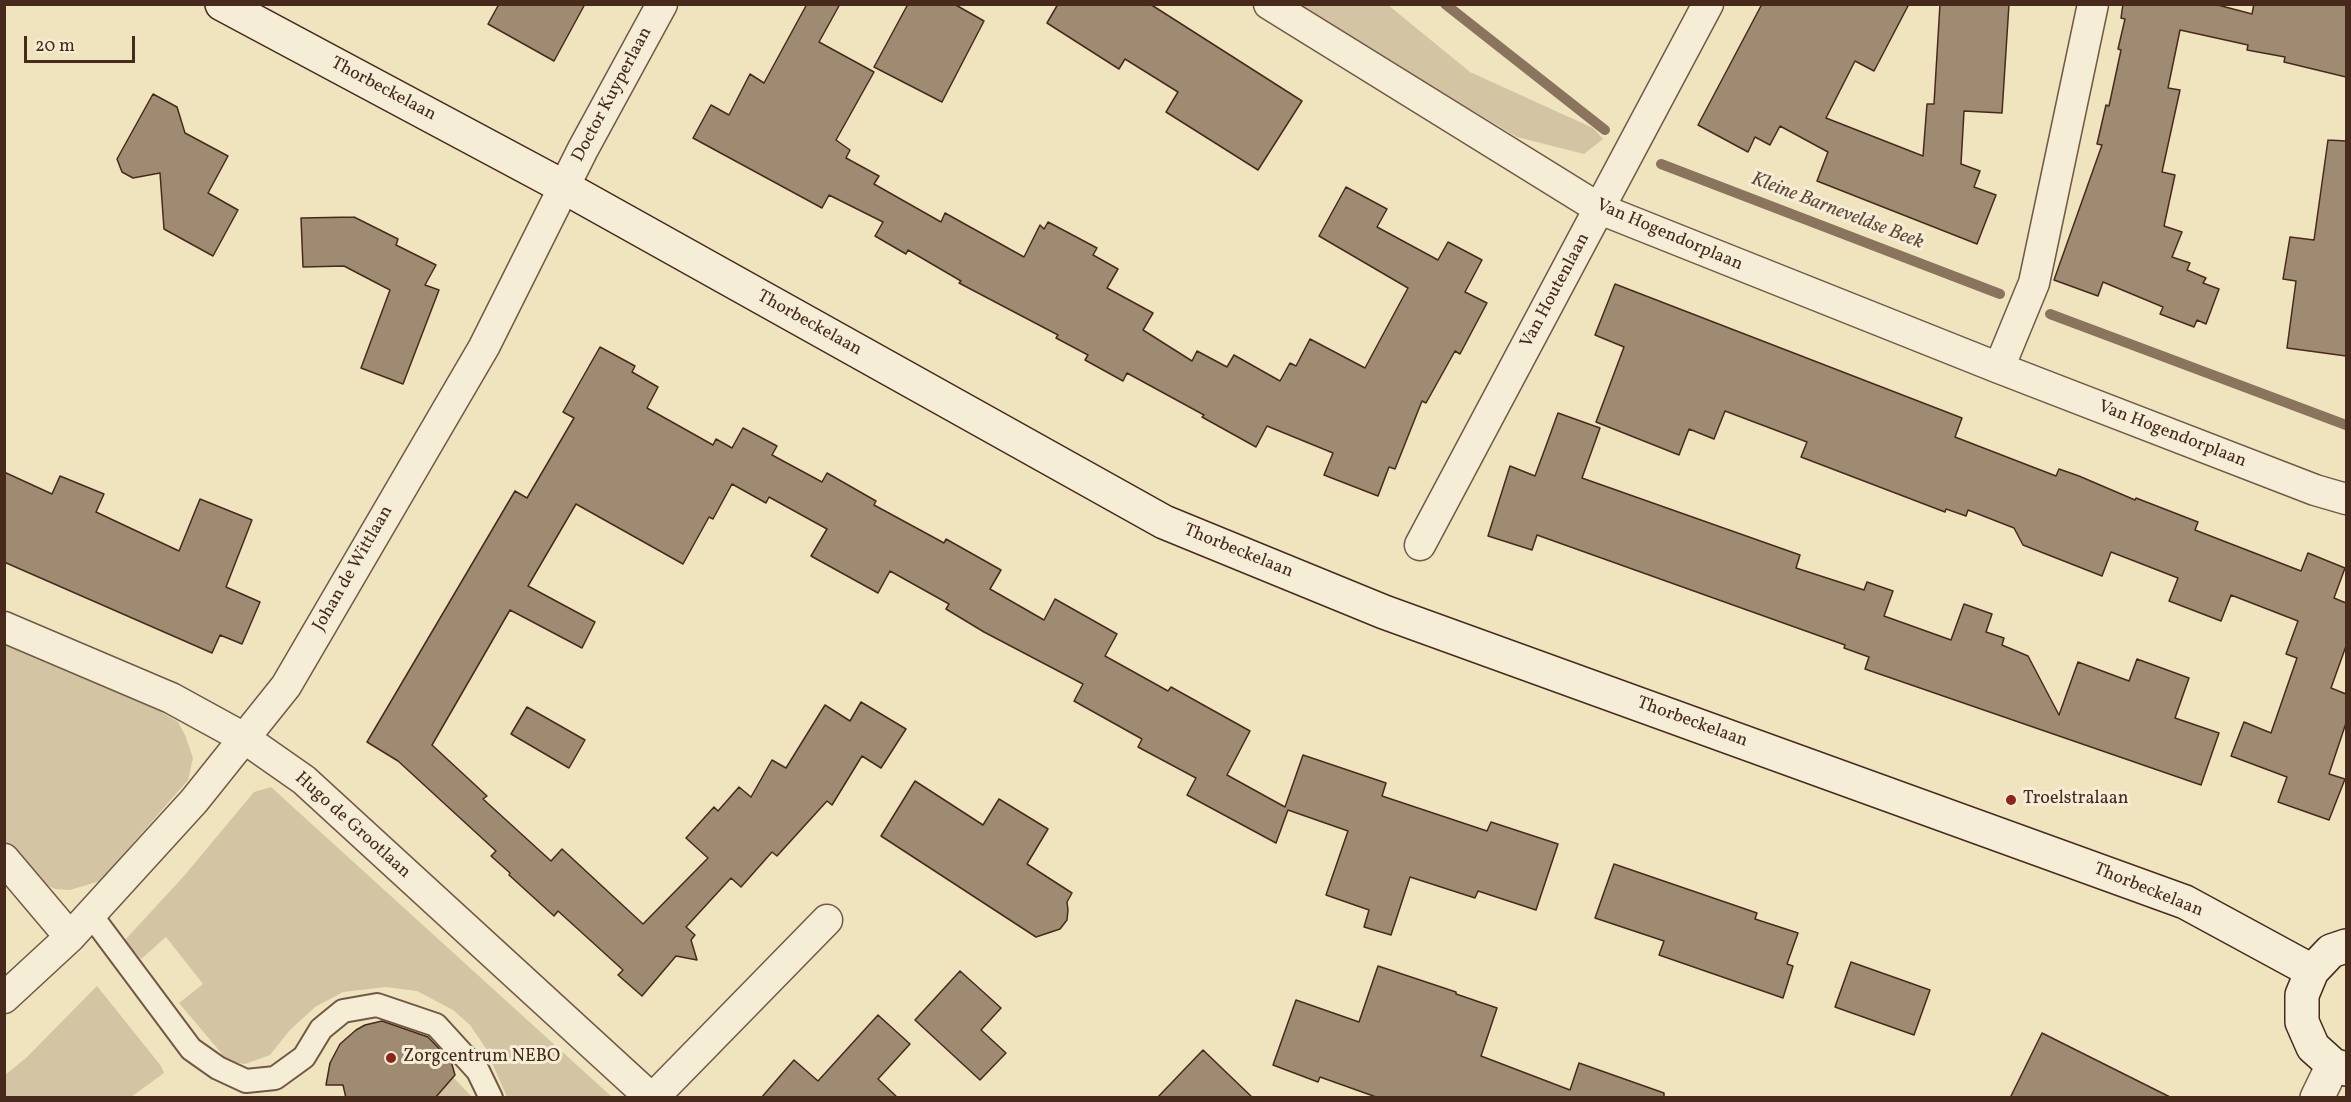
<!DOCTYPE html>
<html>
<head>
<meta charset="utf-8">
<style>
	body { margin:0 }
	#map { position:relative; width:2351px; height:1102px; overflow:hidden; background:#f0e4bf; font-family:Vollkorn,serif }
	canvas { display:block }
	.frame { position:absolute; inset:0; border:6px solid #482a1d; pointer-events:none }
	.scale { position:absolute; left:24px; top:36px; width:111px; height:27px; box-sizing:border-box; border:3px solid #482a1d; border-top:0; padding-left:8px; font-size:18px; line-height:21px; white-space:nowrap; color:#482a1d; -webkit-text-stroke:4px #f5edd5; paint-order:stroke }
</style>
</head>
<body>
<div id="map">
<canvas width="2351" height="1102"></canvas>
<div class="frame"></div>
<div class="scale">20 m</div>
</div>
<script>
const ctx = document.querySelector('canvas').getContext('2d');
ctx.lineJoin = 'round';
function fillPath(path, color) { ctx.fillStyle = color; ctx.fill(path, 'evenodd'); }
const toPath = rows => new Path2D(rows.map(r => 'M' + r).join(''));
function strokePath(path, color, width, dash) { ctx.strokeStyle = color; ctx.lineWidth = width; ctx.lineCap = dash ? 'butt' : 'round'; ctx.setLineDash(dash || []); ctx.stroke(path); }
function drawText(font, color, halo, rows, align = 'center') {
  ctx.font = font + ' Vollkorn,serif'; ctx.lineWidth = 6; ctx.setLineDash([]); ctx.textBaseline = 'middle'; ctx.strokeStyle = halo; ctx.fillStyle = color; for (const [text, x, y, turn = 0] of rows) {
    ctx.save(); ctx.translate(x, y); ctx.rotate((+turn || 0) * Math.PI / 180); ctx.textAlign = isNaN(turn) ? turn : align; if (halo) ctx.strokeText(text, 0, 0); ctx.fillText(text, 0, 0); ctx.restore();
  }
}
fillPath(toPath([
	[1298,5,1388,5,1470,72,1593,128,1603,139,1584,154,1517,137,1343,34],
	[4,644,158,710,178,722,185,735,193,758,188,780,100,881,70,890,55,889,41,882,5,842],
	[271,787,612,1097,507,1097,485,1047,470,1025,453,1010,417,991,386,987,343,992,315,1007,289,1031,270,1055,245,1064,228,1061,179,1003,203,984,166,937,141,959,124,941,184,876,254,792],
	[97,986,161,1066,164,1073,131,1097,5,1097,5,1075,26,1058],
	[435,1062,455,1079,472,1097,427,1097]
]), '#d3c4a3');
strokePath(toPath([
	[1445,4,1605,130],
	[1661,164,2000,294],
	[2050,314,2346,425]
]), '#8b745d', 10);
const building = toPath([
	[499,4,585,4,554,61,488,24,499,4],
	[807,4,840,4,819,42,874,72,836,140,850,150,846,158,879,176,874,184,941,222,945,213,1024,257,1040,225,1044,229,1048,222,1097,248,1093,255,1118,269,1107,288,1153,313,1143,330,1192,361,1197,351,1227,367,1234,355,1280,381,1290,363,1296,366,1310,339,1365,368,1408,288,1319,236,1346,187,1387,209,1377,227,1438,260,1448,242,1482,260,1465,292,1487,303,1460,354,1455,351,1426,403,1422,401,1395,469,1389,467,1378,496,1324,475,1333,453,1267,426,1256,447,1202,417,1204,415,1127,373,1123,381,1085,360,1088,355,1056,338,1058,335,959,283,961,281,908,250,906,254,875,236,883,222,829,195,822,208,693,138,711,105,729,115,750,74,764,83,807,4],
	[908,4,954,4,984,21,942,102,874,67,908,4],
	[1058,4,1150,4,1302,101,1258,170,1166,112,1178,92,1125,59,1119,69,1047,23,1058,4],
	[1762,4,1909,4,1874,71,1855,61,1826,118,1923,156,1927,104,1934,104,1940,4,2009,4,2002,113,1964,111,1961,164,1980,171,1974,187,1996,195,1977,244,1817,181,1828,152,1780,126,1770,145,1755,137,1748,152,1698,125,1762,4],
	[2123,4,2214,4,2252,14,2254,4,2346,4,2346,77,2284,62,2285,57,2247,50,2248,45,2180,30,2168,88,2180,90,2162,172,2175,175,2164,226,2182,232,2172,257,2190,263,2187,270,2206,278,2203,283,2219,289,2206,324,2197,320,2194,327,2160,314,2163,307,2103,282,2098,296,2054,280,2102,145,2097,144,2106,105,2109,106,2121,50,2118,49,2125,19,2121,18,2123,4],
	[153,94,177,107,185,133,228,156,208,193,238,210,213,256,164,229,160,173,133,178,122,172,117,159,153,94],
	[2328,140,2346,141,2346,356,2287,348,2296,281,2283,279,2290,237,2314,240,2328,140],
	[354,217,398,239,396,245,436,265,425,285,439,290,403,384,361,368,390,290,344,266,303,267,301,218,354,217],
	[1615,284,1962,418,1955,437,2056,476,2059,469,2079,476,2135,500,2136,498,2198,522,2195,530,2301,571,2308,553,2345,568,2334,598,2346,603,2346,646,2331,688,2346,694,2346,723,2329,774,2345,779,2329,820,2278,802,2287,777,2231,756,2244,722,2271,733,2297,658,2286,654,2298,621,2231,595,2221,621,2169,601,2178,578,2111,552,2102,576,2074,565,2023,545,2014,528,1968,510,1966,516,1946,509,1945,512,1801,457,1807,442,1725,411,1714,439,1689,429,1679,455,1596,422,1624,347,1595,335,1615,284],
	[600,347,635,366,632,372,658,387,647,408,713,445,716,439,732,448,743,428,777,446,772,455,822,482,827,473,876,501,874,505,944,543,946,539,1001,570,990,589,1044,620,1055,599,1117,634,1105,656,1168,691,1171,687,1250,731,1227,775,1285,807,1303,755,1386,783,1382,796,1487,831,1491,822,1558,844,1536,910,1478,891,1475,898,1410,877,1391,935,1364,927,1369,910,1326,895,1348,831,1288,810,1276,843,1187,795,1196,778,1138,747,1142,739,1074,701,1083,684,984,632,946,609,949,604,890,571,878,593,811,556,827,529,769,497,766,503,732,484,713,519,709,517,683,564,576,504,528,586,595,622,582,648,510,610,432,745,487,796,483,799,551,861,562,849,643,924,708,858,686,838,714,807,718,811,739,787,751,797,772,760,786,768,825,705,850,721,861,702,906,729,881,768,862,756,832,805,827,801,777,856,772,852,741,887,731,878,686,927,695,935,691,940,697,960,676,956,642,996,618,975,623,970,558,911,554,916,509,875,510,873,491,856,496,851,398,761,367,742,515,491,527,498,574,418,563,412,600,347],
	[1558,413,1600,428,1582,478,1800,555,1796,568,1864,590,1867,582,1893,591,1884,616,1951,640,1964,604,1992,614,1986,632,2004,638,2002,645,2028,656,2059,715,2078,662,2129,681,2137,659,2189,678,2175,718,2219,733,2201,785,1865,669,1869,657,1844,648,1845,645,1537,535,1532,550,1488,536,1510,466,1535,476,1558,413],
	[4,472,52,494,60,476,104,494,96,512,179,551,200,499,252,520,226,587,260,602,242,644,220,635,212,653,4,562,4,472],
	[527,707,585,740,569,768,511,734,527,707],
	[915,781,983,825,999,799,1048,829,1027,864,1072,893,1067,902,1068,910,1067,920,1060,929,1036,937,881,836,915,781],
	[1614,864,1757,913,1755,919,1798,933,1787,964,1793,966,1783,998,1659,955,1664,941,1595,918,1614,864],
	[1851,962,1930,990,1914,1035,1835,1007,1851,962],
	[1378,966,1456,992,1456,994,1497,1008,1481,1056,1570,1090,1579,1063,1664,1093,1664,1098,1379,1098,1320,1077,1318,1082,1273,1065,1296,1000,1359,1022,1378,966],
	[960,971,1001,1008,981,1030,1006,1053,980,1080,915,1020,960,971],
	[878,1015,910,1044,878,1079,898,1098,761,1098,794,1060,818,1081,878,1015],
	[382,1021,428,1037,451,1061,455,1075,435,1098,346,1098,343,1085,326,1085,330,1063,340,1044,356,1030,365,1025,382,1021],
	[2042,1033,2172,1098,2010,1098,2042,1033],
	[1203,1050,1253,1098,1157,1098,1203,1050]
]);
fillPath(building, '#9f8b71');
strokePath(building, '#482a1d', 1.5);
const pedestrian = toPath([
	[91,915,191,1049,218,1068,246,1081,275,1078,304,1057,321,1029,343,1011,377,1005,436,1025,478,1071,491,1098]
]);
const minor = toPath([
	[1269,4,1600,209,1999,368,2315,490,2346,499],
	[1999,368,2034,283,2093,4],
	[1420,545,1708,4],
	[4,627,171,698,244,738,304,780,651,1098],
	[4,859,70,937],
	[4,998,70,937,194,801,286,686,484,347,583,149,662,4],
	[653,1098,827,920]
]);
const tertiary = toPath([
	[2317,1098,2333,1065]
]);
const secondary = toPath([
	[222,4,564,187,1164,522,1384,612,2185,902,2312,971],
	[2346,946,2331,951,2312,971,2302,995,2302,1022,2313,1047,2333,1065,2346,1069]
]);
strokePath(pedestrian, '#725846', 26);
strokePath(minor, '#725846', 33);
strokePath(tertiary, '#725846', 36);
strokePath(secondary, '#482a1d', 36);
strokePath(pedestrian, '#f5edd5', 22);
strokePath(minor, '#f5edd5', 30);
strokePath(tertiary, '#f5edd5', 33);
strokePath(secondary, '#f5edd5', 33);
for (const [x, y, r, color] of [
	[2011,800,6,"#8f2418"],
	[391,1058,6,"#8f2418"]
]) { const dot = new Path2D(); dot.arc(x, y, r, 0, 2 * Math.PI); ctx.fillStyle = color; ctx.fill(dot); strokePath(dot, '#f5edd5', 2); }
drawText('18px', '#482a1d', '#f5edd5', [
	["Thorbeckelaan",383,90,28],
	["Doctor Kuyperlaan",613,95,-62],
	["Van Hogendorplaan",1669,236,23],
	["Van Houtenlaan",1556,291,-62],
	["Thorbeckelaan",809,324,29],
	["Van Hogendorplaan",2172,435,21],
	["Thorbeckelaan",1238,552,22],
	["Johan de Wittlaan",354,569,-60],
	["Thorbeckelaan",1692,723,20],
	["Hugo de Grootlaan",352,826,42],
	["Thorbeckelaan",2148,891,22]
]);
drawText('18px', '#482a1d', '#f5edd5', [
	["Troelstralaan",2023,800],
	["Zorgcentrum NEBO",403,1058]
], 'left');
drawText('italic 20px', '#644938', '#f5edd5', [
	["Kleine Barneveldse Beek",1837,212,21]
]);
</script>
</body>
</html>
